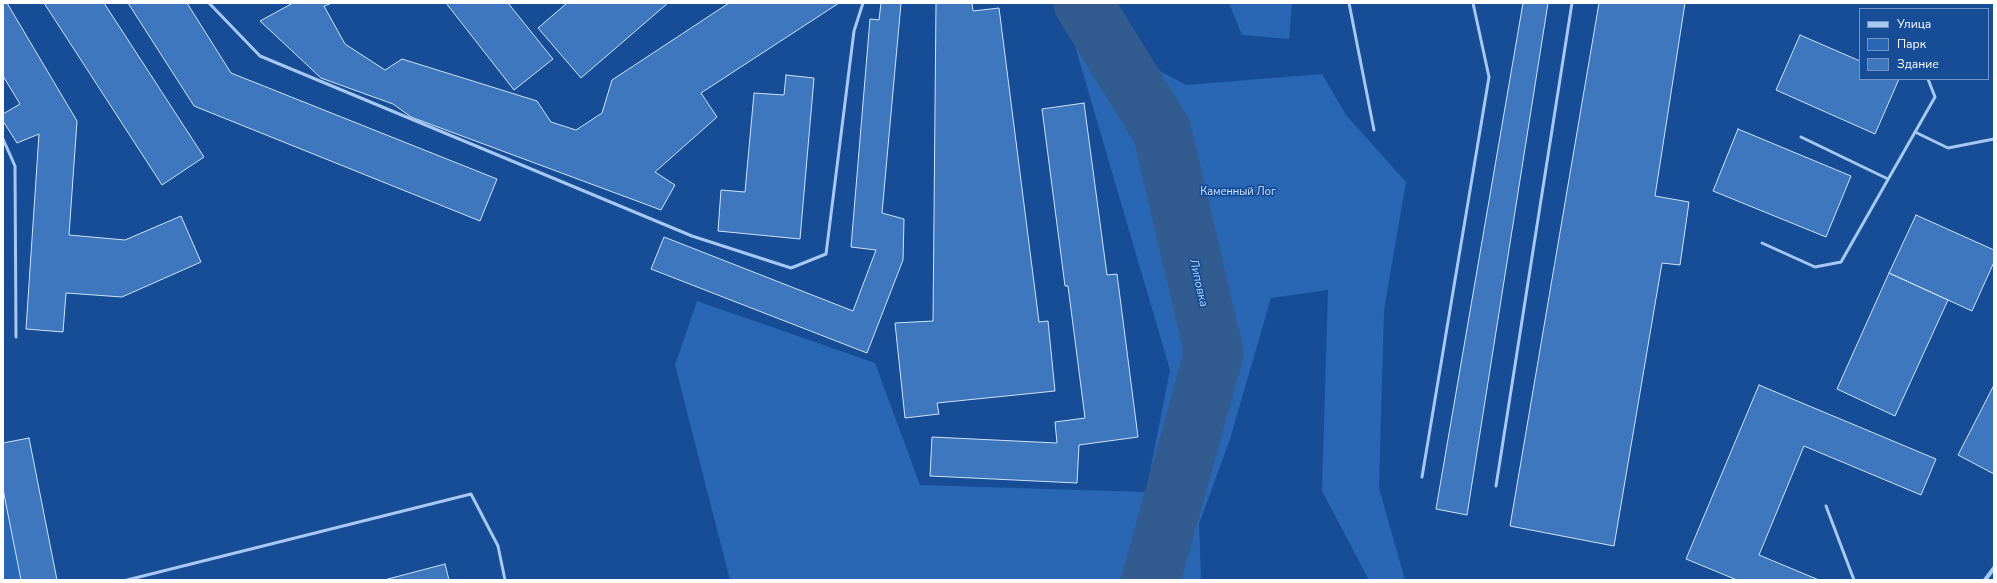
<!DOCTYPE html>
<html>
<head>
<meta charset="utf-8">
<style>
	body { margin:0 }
	#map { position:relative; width:1997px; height:583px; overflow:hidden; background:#164d96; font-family:"Nunito Sans",sans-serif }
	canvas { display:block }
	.frame { position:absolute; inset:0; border:4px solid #fff; pointer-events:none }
	.legend { position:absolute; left:1859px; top:8px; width:130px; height:72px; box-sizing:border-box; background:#164d96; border:1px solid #7394c0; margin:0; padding:5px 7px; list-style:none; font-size:12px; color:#fff }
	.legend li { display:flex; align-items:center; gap:8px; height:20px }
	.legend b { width:20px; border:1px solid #7394c0 }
</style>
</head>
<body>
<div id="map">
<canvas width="1997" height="583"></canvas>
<div class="frame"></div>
<ul class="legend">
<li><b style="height:5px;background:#a7c8f2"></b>Улица</li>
<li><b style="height:11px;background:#2967b5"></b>Парк</li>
<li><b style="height:11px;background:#3e77bd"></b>Здание</li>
</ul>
</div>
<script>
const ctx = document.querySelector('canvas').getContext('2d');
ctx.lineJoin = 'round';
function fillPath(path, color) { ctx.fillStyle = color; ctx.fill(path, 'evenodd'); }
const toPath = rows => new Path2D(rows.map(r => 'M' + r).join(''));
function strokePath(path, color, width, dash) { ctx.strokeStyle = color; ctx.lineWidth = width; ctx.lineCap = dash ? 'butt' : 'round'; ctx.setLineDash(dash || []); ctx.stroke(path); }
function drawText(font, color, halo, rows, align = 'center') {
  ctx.font = font + ' "Nunito Sans",sans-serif'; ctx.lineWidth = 3.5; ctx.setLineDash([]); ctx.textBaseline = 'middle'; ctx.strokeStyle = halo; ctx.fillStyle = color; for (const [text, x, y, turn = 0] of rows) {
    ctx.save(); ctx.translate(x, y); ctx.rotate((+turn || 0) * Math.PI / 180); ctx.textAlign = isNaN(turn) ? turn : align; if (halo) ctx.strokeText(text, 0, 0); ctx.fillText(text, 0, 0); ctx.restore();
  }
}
fillPath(toPath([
	[1229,3,1292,3,1289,39,1242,35],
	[1068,22,1186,85,1322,74,1346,115,1406,182,1384,310,1379,488,1405,580,1369,580,1322,491,1328,290,1271,298,1230,439,1199,524,1201,580,730,580,675,365,697,301,875,363,920,485,1146,492,1170,370],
	[3,489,30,580,3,580]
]), '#2967b5');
strokePath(toPath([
	[1083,3,1162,131,1214,353,1151,580]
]), '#325b90', 59);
const building = toPath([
	[3,3,7,3,77,121,69,235,125,240,181,216,201,262,122,297,66,293,63,332,26,329,39,134,17,143,3,121,3,114,20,104,3,76,3,3],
	[44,3,104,3,204,157,162,185,44,3],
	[128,3,187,3,231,73,497,179,480,221,194,106,128,3],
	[293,3,332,3,324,6,345,44,385,70,402,59,537,101,551,122,576,130,602,113,612,80,729,3,839,3,701,93,717,117,655,172,675,185,661,210,411,117,393,104,321,78,260,21,293,3],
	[446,3,508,3,553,59,514,90,446,3],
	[567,3,668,3,581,78,538,28,567,3],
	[881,3,901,3,882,213,904,219,903,260,867,353,651,269,664,237,853,311,876,250,851,247,870,19,879,20,881,3],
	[936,3,972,3,973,11,999,8,1039,322,1048,321,1055,391,937,403,939,414,905,418,895,323,933,321,936,3],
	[1523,3,1548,3,1467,515,1436,509,1523,3],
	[1599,3,1685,3,1655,196,1689,202,1680,265,1662,263,1614,546,1510,526,1599,3],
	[1800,35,1860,61,1860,79,1899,79,1875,134,1776,90,1800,35],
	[786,75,814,78,800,239,718,231,721,190,745,192,754,93,784,95,786,75],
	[1084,103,1107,275,1117,274,1138,437,1079,445,1077,483,930,476,932,437,1057,443,1055,422,1085,418,1068,286,1065,286,1042,109,1084,103],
	[1738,129,1851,176,1826,237,1713,191,1738,129],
	[1916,215,1994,250,1994,262,1972,311,1889,273,1916,215],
	[1889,273,1948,300,1895,416,1837,389,1889,273],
	[1759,385,1936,459,1921,495,1804,446,1759,555,1819,580,1737,580,1686,559,1759,385],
	[1994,385,1994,474,1958,455,1994,385],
	[29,438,57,580,21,580,3,489,3,443,29,438],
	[445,564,449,580,384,580,445,564]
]);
fillPath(building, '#3e77bd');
strokePath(building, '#cee3fc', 1);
strokePath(toPath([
	[209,3,260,56,692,236,791,268,826,254,854,31,863,3],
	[1349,3,1374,130],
	[1915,132,1948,148,1994,139],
	[1801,137,1888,179],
	[3,139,15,166,16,337],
	[1762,243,1815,267,1841,262,1935,97,1928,79],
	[1422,477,1489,77,1473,3],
	[1496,486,1572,3],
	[1826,506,1854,580],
	[127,580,471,494,498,546,505,580]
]), '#a7c8f2', 3);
strokePath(toPath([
	[1985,580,1994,568]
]), '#a7c8f2', 4);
drawText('11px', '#cee3fc', '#164d96', [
	["Каменный Лог",1238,192]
]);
drawText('italic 12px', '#b3d3f8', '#164d96', [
	["Липовка",1198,283,77]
]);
</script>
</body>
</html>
